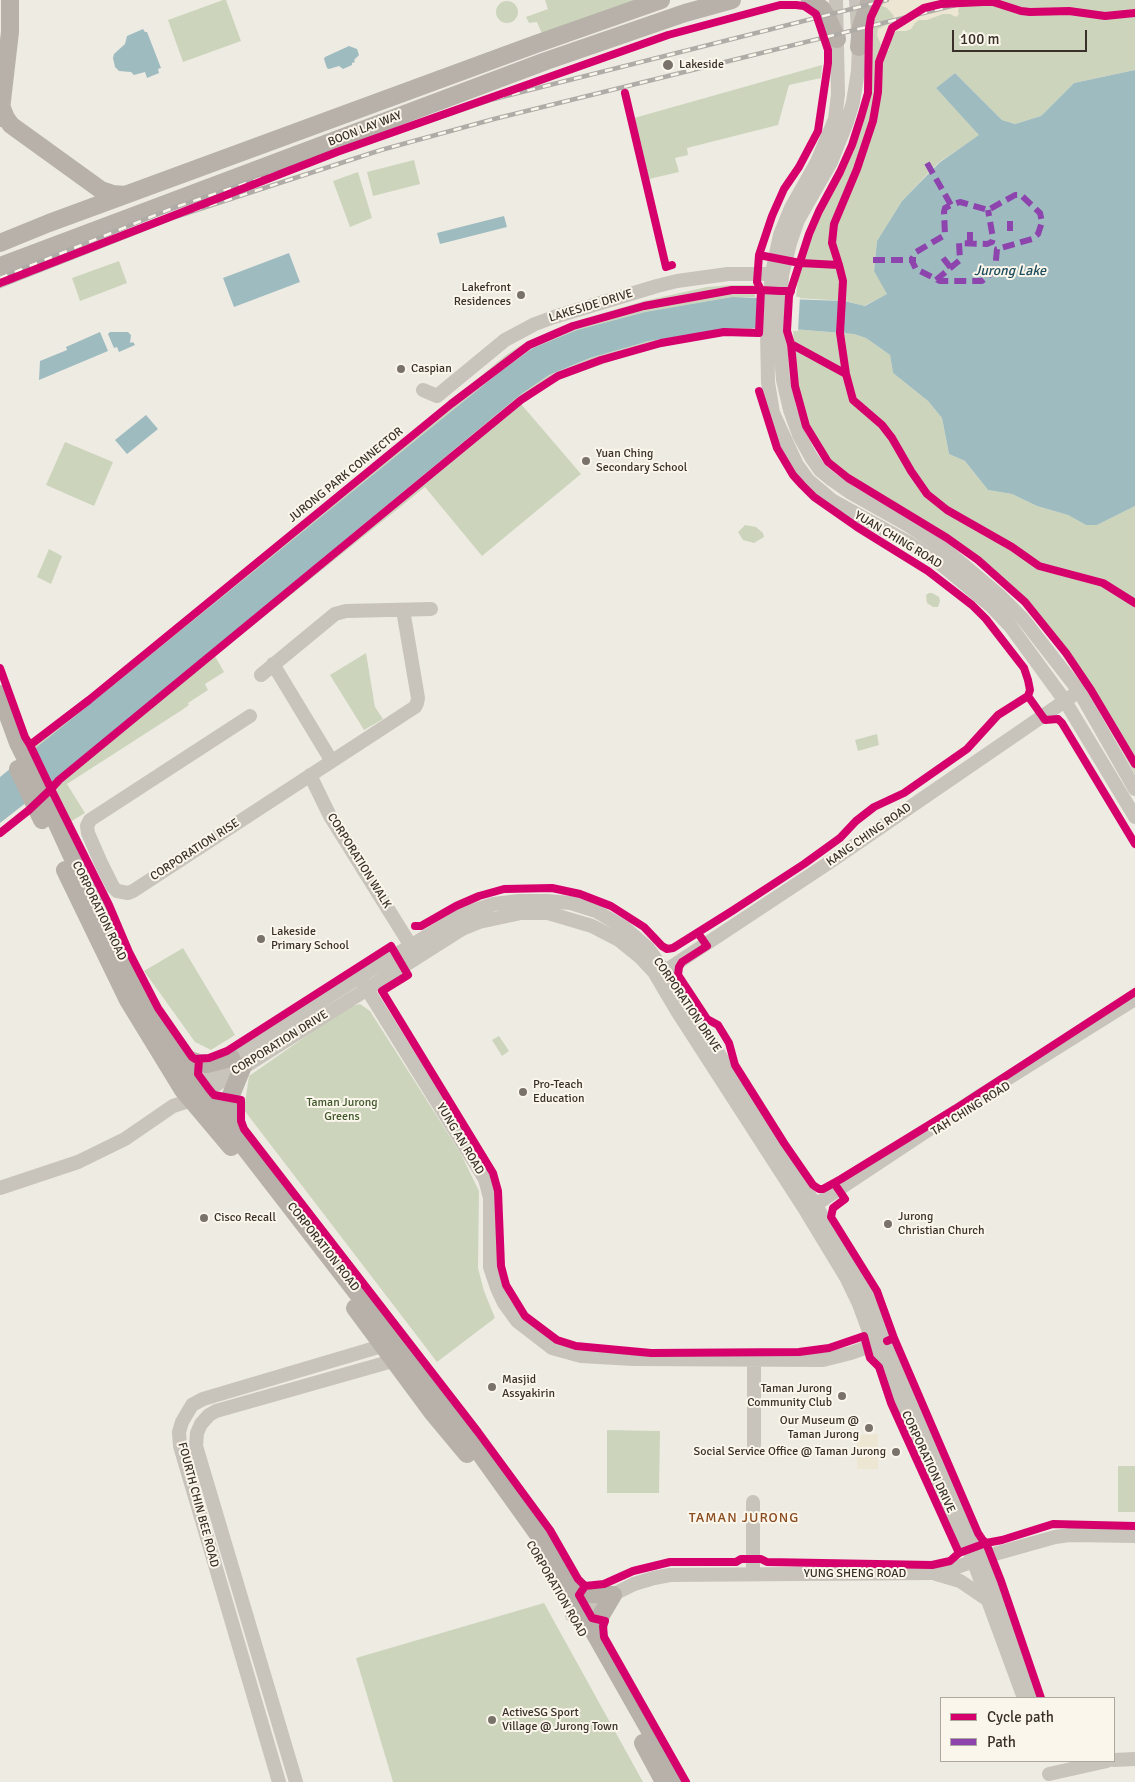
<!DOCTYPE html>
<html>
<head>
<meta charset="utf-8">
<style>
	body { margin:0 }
	#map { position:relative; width:1135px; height:1782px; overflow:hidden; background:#eeebe3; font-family:Signika,sans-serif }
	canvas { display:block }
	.legend { position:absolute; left:940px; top:1697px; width:175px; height:65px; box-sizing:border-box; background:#fbf6eb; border:1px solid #ada79d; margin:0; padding:6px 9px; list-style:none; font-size:15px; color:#393129 }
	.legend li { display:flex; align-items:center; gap:10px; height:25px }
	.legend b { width:25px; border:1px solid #ada79d }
	.scale { position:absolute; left:952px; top:30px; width:135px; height:22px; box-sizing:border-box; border:2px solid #393129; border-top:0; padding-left:6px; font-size:15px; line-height:18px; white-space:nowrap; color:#393129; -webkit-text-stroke:4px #fbf6eb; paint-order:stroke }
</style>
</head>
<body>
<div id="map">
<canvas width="1135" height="1782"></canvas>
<ul class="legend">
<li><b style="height:6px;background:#d6006c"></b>Cycle path</li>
<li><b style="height:6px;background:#8e44ad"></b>Path</li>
</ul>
<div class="scale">100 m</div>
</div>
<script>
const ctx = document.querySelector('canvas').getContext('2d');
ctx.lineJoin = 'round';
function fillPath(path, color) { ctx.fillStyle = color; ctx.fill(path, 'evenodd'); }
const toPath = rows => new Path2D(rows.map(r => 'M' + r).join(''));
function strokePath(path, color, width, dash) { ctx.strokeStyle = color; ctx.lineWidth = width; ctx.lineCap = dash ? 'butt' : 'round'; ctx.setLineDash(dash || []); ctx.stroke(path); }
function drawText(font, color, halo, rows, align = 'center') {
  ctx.font = font + ' Signika,sans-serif'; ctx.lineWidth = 4; ctx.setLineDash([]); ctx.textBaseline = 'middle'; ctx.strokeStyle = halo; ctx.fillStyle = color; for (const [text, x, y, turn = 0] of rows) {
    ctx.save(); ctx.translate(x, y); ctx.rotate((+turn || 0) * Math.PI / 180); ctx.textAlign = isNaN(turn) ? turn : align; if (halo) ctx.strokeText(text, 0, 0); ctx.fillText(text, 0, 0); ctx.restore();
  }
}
fillPath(toPath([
	[223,0,226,0,241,41,183,62,168,20],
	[545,0,637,0,542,34,537,22,529,23,526,17,548,9],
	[881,0,1135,0,1135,70,1074,83,1041,116,1015,124,1002,120,955,73,936,88,980,135,938,163,902,201,877,241,874,271,888,294,864,306,845,301,796,298,798,279,811,234,843,170,859,134,871,82,872,27,874,17],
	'496 12a11 11 0 1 1 22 0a11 11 0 1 1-22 0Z',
	[822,65,821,78,789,85,778,125,687,148,688,155,675,158,679,172,649,179,634,118],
	[414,160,420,184,373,196,367,172],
	[358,172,372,218,350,227,333,181],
	[119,261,127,283,80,301,72,278],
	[733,285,755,285,755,297,732,297,645,312,577,330,533,348,501,371,34,750,29,744,414,432,506,355,526,342,573,322,644,301,707,287],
	[734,328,752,328,752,334,739,334,705,337,632,354,560,379,530,396,521,404,581,474,482,556,425,487,215,656,224,672,205,684,208,690,188,703,189,705,182,710,67,784,85,813,70,822,50,784,520,395,549,375,590,358,649,341],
	[793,329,854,334,866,338,890,355,893,373,928,401,942,418,949,454,965,461,988,490,1012,494,1037,506,1068,515,1086,525,1097,525,1135,506,1135,774,1090,695,1028,605,1001,578,971,553,938,529,844,472,824,454,811,432,799,396,795,373],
	[65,442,113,462,94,506,46,485],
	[745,525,756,527,763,533,764,537,754,543,743,540,738,532],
	[49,549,62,556,51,584,37,577],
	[929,593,932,593,939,597,940,601,938,607,933,607,927,603,926,595],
	[366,653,375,707,383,719,364,730,330,675],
	[877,734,879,745,858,751,855,740],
	[183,948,235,1035,211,1050,195,1042,144,971],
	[360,1004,370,1011,461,1154,479,1191,478,1268,484,1291,495,1318,437,1362,244,1110,249,1076,348,1007],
	[499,1036,509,1051,502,1056,492,1040],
	[607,1430,660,1431,659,1493,607,1493],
	[1118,1466,1135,1466,1135,1512,1118,1512],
	[544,1603,643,1782,393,1782,356,1658]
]), '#ccd5bc');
fillPath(toPath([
	[885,0,962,0,958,11,959,14,956,17,950,14,943,14,927,20,919,20,915,23,911,29,906,31,897,31,892,34,889,50,884,53,879,50,881,45,877,35,878,29,892,22,894,16,887,8,882,6],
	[878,1434,878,1469,857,1469,857,1435]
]), '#ede6d2');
fillPath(toPath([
	[143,29,145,32,147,32,161,68,158,69,159,73,147,78,145,72,134,75,131,72,119,71,115,67,113,58,114,54,125,44,127,36],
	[349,46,357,49,359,55,354,60,355,62,352,63,352,65,343,69,339,66,329,69,327,68,324,59,325,57],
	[1135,70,1135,506,1097,525,1086,525,1068,515,1037,506,1012,494,988,490,965,461,949,454,942,418,928,401,893,373,890,355,866,338,854,334,793,329,734,328,649,341,590,358,549,375,520,395,50,784,0,823,0,777,501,371,533,348,577,330,645,312,732,297,844,301,865,306,887,294,874,271,877,241,902,201,939,163,979,135,936,88,955,73,1002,120,1015,124,1041,116,1074,83],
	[504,216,507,227,440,244,437,233],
	[289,253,300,282,234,307,223,278],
	[100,332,108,351,39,380,40,361,67,350,66,347],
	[110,332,128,332,131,335,130,343,133,342,135,345,119,352,117,347,114,348,108,334],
	[146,415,158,429,127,454,115,440]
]), '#9ebbc0');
fillPath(toPath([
	[758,295,800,297,798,331,756,330]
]), '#eeebe3');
strokePath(toPath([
	[836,0,838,94,835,119,817,162,791,208,780,235,772,273,767,331,768,382,773,413,797,465,808,480,833,501,909,543,936,560,990,605,1011,627,1065,701,1135,817],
	[856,0,859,44,858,71,853,102,847,122,831,162,798,220,790,243,782,275,779,331,783,380,790,410,799,435,811,457,820,470,831,479,851,493,906,524,946,550,999,595,1023,619,1079,691,1135,789],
	[423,390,437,396,505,340,535,324,554,317,657,286,677,281,728,274,779,274],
	[273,664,331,760],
	[261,675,335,614,346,611,431,609],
	[250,716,90,820,87,826,88,833,101,863,113,887,117,891,128,893,133,891,415,707,417,703,418,698,403,610],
	[310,775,330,816,411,946],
	[659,975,833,860,1072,696],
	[362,981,485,1179,490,1198,490,1267,497,1288,504,1303,517,1321,552,1348,581,1356,633,1359,823,1360,851,1353,882,1342],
	[189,1086,359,977,460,916,472,911,494,904,519,901,547,901,571,903,596,911,625,928,648,948,681,995,818,1209,870,1300,989,1569,1037,1698],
	[0,1188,78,1162,125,1139,173,1106,192,1100,462,929,479,922,521,913,548,913,592,926,619,940,640,957,654,972,677,1011,806,1211,846,1277,859,1304,870,1334,969,1549,1024,1698],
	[809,1209,978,1097,1135,999],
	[754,1445,754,1359],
	[753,1574,753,1502],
	[936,1574,960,1581,988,1600],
	[572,1615,634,1584,654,1578,670,1575,932,1573,947,1571,984,1557,1055,1537,1070,1535,1135,1536],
	[1114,1760,1135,1759],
	[1049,1774,1107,1761],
	[279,1782,180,1446,179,1432,182,1422,192,1405,203,1399,392,1343],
	[296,1782,196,1446,197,1433,201,1424,209,1415,216,1411,403,1358]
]), '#c8c3bb', 14);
strokePath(toPath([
	[810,0,822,9,829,21,837,39],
	[859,47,861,27,870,0],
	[2,108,6,118,11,125,101,190,113,194,125,195],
	[0,118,10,32,10,0],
	[0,243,49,223,536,44,661,0],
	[0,266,546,61,685,13,732,0],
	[0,694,18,743,42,791,80,874,140,994,159,1026,178,1056,235,1135,469,1438,540,1537,679,1782],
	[18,769,42,820],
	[65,870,128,1000,183,1090,231,1147],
	[178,1056,199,1063,207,1064,231,1058],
	[232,1127,229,1115,229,1100,243,1066],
	[355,1308,432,1412,467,1454],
	[567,1582,591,1594,613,1595],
	[597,1636,600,1617,613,1595],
	[643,1743,664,1782]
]), '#b7b1aa', 18);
const rail = toPath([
	[0,278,173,208,490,100,887,0],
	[0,286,175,217,381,150,494,119,976,0]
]);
strokePath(rail, '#afaba6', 4.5);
strokePath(rail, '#fbf6eb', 2.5, [8]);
strokePath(toPath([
	[927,163,951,205,960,202,988,210,1015,195,1021,195,1040,213,1042,222,1038,234,1032,239,997,249,995,270,982,281,940,281,916,269,913,263,913,257,916,252,945,235,944,212,945,208,951,205],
	[1010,221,1010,231],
	[970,232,970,244],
	[943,258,951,268],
	[873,260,913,260],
	[936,280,960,260,959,243,987,244,992,242,993,238,988,210]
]), '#8e44ad', 6, [12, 6]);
strokePath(toPath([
	[879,0,871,17,869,29,868,93,861,117,852,145,840,172,819,211,809,234,789,296,787,331,791,344,795,386,806,426,828,462,848,478,947,538,978,560,1025,602,1066,653,1091,690,1135,764],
	[625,93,666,267,672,265],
	[759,255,800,263,839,265,832,243,834,224,857,169,873,121,878,92,879,62,892,28,924,8,941,4,983,2,993,2,1021,11,1030,12,1069,11,1105,16,1135,13],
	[839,265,843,281,840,333,846,374],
	[0,283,337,152,668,35,780,5,796,5,804,6,816,14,828,50,828,63,818,131,799,167,784,189,772,216,759,255,757,282,761,290],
	[761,290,759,333,724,332,661,343,601,360,558,376,521,400,59,780,51,789,30,745,89,700,451,404,529,345,573,326,644,306,732,290,761,290,780,291,791,291],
	[791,344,846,374,853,400,882,425,892,438,911,471,927,494,947,510,1012,547,1039,566,1103,583,1135,603],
	[0,668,25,737,30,745],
	[1028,696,1045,720,1058,719,1062,723,1135,844],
	[0,833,29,810,51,789,109,905,129,952,158,1008,192,1057,195,1059,209,1058,227,1051,391,946,408,975,382,991,493,1173,498,1191,501,1266,506,1285,525,1316,557,1340,576,1346,651,1353,799,1352,829,1348,864,1336,870,1358,879,1367,891,1403,959,1553],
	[415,926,421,926,456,906,479,896,504,889,552,888,580,894,611,906,644,927,662,946,667,949,673,948,732,911,804,864,840,838,856,821,874,807,904,793,967,749,998,715,1028,696,1030,690,1028,680,1024,668,986,619,972,605,928,571,857,527,814,497,802,485,793,475,777,448,759,391],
	[698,933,707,946,682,962,679,967,678,975,707,1019,718,1025,729,1043,735,1065,784,1143,813,1185,819,1189,823,1189,841,1179,955,1109,1135,992],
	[199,1060,198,1074,209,1089,214,1095,241,1100,241,1121,244,1129,478,1432,550,1530,578,1579,585,1586,604,1584,633,1571,670,1562,736,1562,741,1559,761,1559,767,1562,932,1565,950,1561,959,1553,986,1543,1002,1540,1053,1524,1135,1526],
	[834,1183,845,1199,833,1208,831,1217,877,1291,894,1338],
	[887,1341,894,1338,978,1533,982,1539,986,1543,1001,1581,1041,1698],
	[585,1586,579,1595,592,1618,605,1621,603,1626,604,1637,686,1782]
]), '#d6006c', 8);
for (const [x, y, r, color] of [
	[668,65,6,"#78726a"],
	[521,295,5,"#78726a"],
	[401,369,5,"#78726a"],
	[586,461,5,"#78726a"],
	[261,939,5,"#78726a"],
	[523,1092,5,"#78726a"],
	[204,1218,5,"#78726a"],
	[888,1224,5,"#78726a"],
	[492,1387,5,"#78726a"],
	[842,1396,5,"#78726a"],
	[869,1428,5,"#78726a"],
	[896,1452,5,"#78726a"],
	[492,1720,5,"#78726a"]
]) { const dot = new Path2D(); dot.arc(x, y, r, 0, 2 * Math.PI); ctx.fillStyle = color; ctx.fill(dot); strokePath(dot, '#fbf6eb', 2); }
drawText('12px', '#393129', '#fbf6eb', [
	["Lakeside",679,65],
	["Lakefront",511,288,"right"],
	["Residences",511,302,"right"],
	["Caspian",411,369],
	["Yuan Ching",596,454],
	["Secondary School",596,468],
	["Lakeside",271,932],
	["Primary School",271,946],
	["Pro-Teach",533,1085],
	["Education",533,1099],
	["Jurong",898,1217],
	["Christian Church",898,1231],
	["Cisco Recall",214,1218],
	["Masjid",502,1380],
	["Assyakirin",502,1394],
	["Taman Jurong",832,1389,"right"],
	["Community Club",832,1403,"right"],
	["Our Museum @",859,1421,"right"],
	["Taman Jurong",859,1435,"right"],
	["Social Service Office @ Taman Jurong",886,1452,"right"],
	["ActiveSG Sport",502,1713],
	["Village @ Jurong Town",502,1727]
], 'left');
drawText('12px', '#393129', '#fbf6eb', [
	["BOON LAY WAY",365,129,-21],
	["LAKESIDE DRIVE",591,306,-17],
	["JURONG PARK CONNECTOR",346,475,-39],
	["YUAN CHING ROAD",898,540,31],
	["KANG CHING ROAD",869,835,-35],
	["CORPORATION RISE",195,850,-33],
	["CORPORATION WALK",359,861,58],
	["CORPORATION ROAD",99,911,64],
	["CORPORATION DRIVE",687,1005,56],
	["CORPORATION DRIVE",280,1043,-32],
	["TAH CHING ROAD",971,1109,-32],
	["YUNG AN ROAD",460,1139,59],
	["CORPORATION ROAD",323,1247,52],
	["CORPORATION DRIVE",928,1462,65],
	["FOURTH CHIN BEE ROAD",198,1505,75],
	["YUNG SHENG ROAD",855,1574],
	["CORPORATION ROAD",556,1589,60]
]);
drawText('12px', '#40582c', '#fbf6eb', [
	["Taman Jurong",342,1103],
	["Greens",342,1117]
]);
drawText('italic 14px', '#1d4d5c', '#fbf6eb', [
	["Jurong Lake",1010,271]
]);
ctx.letterSpacing = '1px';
drawText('14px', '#8b4c20', '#fbf6eb', [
	["TAMAN JURONG",744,1518]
]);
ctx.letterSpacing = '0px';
</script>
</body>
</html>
